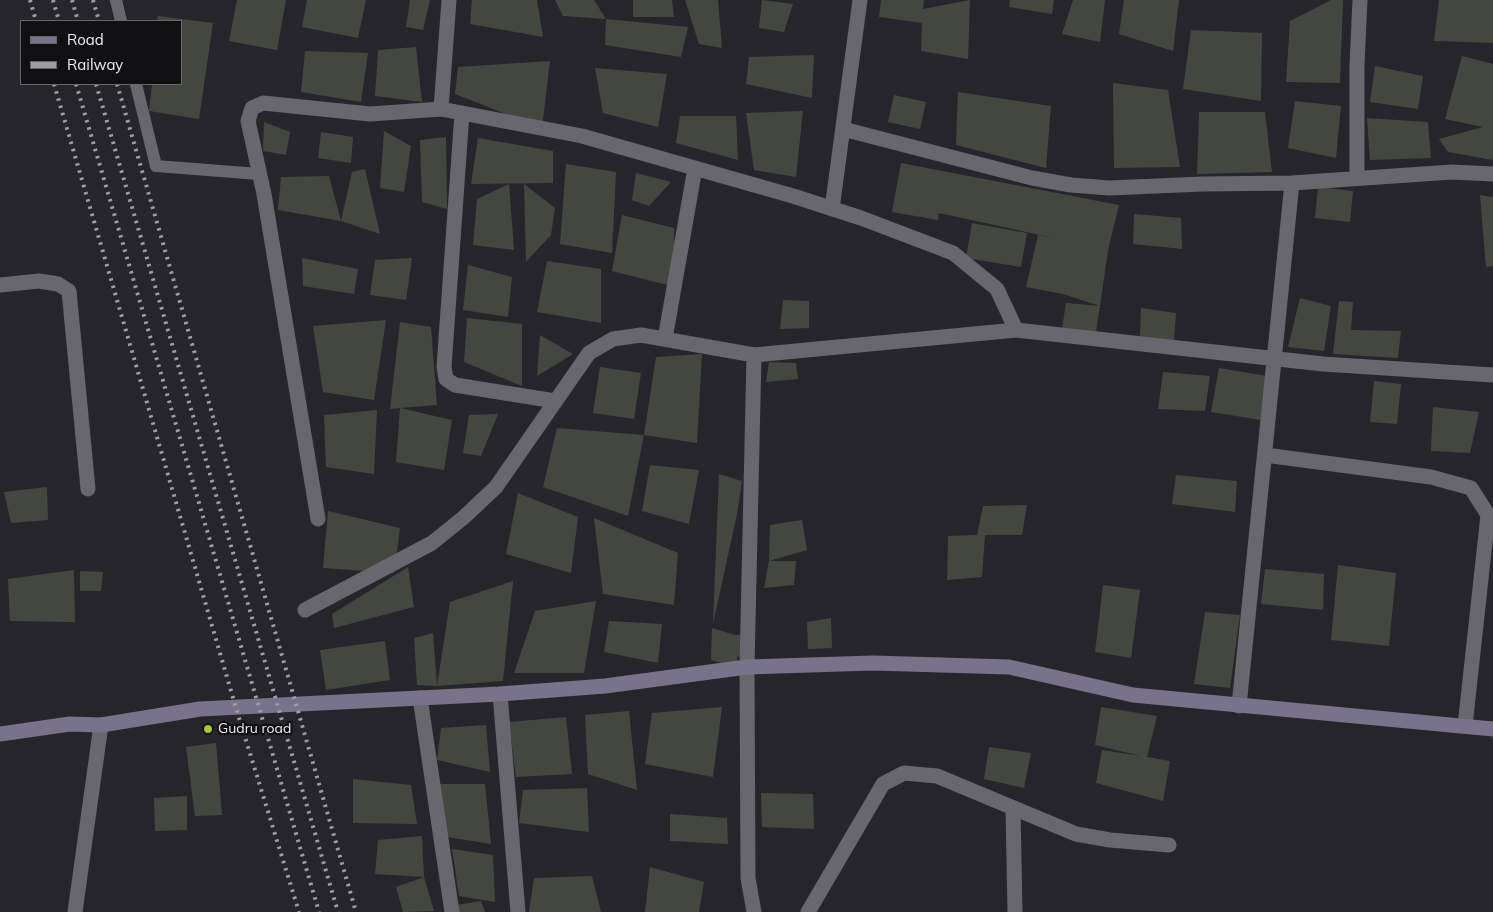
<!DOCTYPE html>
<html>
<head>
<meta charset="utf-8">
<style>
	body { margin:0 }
	#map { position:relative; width:1493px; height:912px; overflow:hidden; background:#27252c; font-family:Mulish,sans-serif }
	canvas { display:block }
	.legend { position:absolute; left:20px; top:20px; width:162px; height:65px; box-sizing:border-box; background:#100f12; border:1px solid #68676a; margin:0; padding:6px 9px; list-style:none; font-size:15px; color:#ecebef }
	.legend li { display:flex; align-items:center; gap:10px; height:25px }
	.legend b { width:25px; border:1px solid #68676a }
</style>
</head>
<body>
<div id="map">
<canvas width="1493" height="912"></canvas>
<ul class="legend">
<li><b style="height:6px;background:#79728b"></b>Road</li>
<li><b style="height:6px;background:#9f9da2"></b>Railway</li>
</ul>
</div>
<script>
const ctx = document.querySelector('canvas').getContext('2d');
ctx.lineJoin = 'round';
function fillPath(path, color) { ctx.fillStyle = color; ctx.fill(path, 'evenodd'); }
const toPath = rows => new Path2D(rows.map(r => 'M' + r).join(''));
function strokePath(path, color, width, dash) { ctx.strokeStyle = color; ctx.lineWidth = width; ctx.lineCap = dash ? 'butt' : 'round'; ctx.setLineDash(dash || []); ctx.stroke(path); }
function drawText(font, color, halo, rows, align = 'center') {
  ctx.font = font + ' Mulish,sans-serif'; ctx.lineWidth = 4.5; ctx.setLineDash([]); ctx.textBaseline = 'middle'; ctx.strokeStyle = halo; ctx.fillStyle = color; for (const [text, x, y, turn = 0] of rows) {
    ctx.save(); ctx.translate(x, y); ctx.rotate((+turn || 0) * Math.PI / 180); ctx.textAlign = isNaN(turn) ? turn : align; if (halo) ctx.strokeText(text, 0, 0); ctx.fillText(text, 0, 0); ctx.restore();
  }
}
fillPath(toPath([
	[237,0,286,0,277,50,229,41],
	[307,0,366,0,358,38,302,27],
	[410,0,430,0,423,30,406,27],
	[472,0,537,0,543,37,470,24],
	[555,0,594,0,606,19,563,16],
	[633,0,672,0,674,17,633,17],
	[685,0,718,0,722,48,699,44],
	[762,0,793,4,784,32,759,28],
	[881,0,924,0,923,9,970,0,968,59,921,51,922,23,879,17],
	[1010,0,1054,0,1052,14,1009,7],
	[1073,0,1105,0,1100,42,1062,34],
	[1124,0,1179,0,1173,51,1119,34],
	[1331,0,1343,0,1340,83,1286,82,1290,21],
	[1439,0,1493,0,1493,43,1434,41],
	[158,16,213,23,199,119,149,111,152,84,181,84,181,21,157,21],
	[606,19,688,27,681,57,605,45],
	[1191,30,1262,33,1261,101,1183,89],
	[416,47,422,102,375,96,378,50],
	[305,51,368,53,361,102,301,92],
	[814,55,812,98,746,84,749,57],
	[1462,56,1493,64,1493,160,1448,152,1439,139,1483,127,1445,119],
	[550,61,542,128,455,94,458,67],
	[1375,66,1423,76,1418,109,1370,102],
	[595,68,667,74,658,127,603,113],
	[1113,83,1168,90,1180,167,1114,168],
	[958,92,1051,106,1046,168,956,145],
	[894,95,926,102,920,129,888,122],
	[1295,101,1341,106,1336,158,1288,148],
	[803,111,796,177,754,170,746,113],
	[1199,112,1265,112,1272,172,1197,174],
	[680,116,736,116,738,160,676,143],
	[1367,118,1428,122,1431,158,1370,160],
	[264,122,290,132,286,155,263,151],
	[384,131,411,146,404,192,380,188],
	[321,132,353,137,351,163,318,158],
	[446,137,447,209,422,202,420,140],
	[478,138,553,151,553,183,471,184],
	[901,163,1119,205,1108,250,1100,306,1096,332,1062,329,1066,303,1100,306,1063,294,1026,287,1038,235,1054,238,939,213,938,220,892,212],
	[566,164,616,172,612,253,560,244],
	[365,169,380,234,341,221,352,172],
	[636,173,671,182,649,206,632,200],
	[329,176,341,221,278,210,281,177],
	[509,184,514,250,473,245,477,199],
	[524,184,555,208,551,235,526,262],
	[1318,187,1353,191,1350,222,1315,218],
	[1480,195,1493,197,1493,266,1486,267],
	[1134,214,1181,218,1182,249,1133,244],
	[622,215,674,228,675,287,612,271],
	[972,223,1027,233,1021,267,966,258],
	[302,258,358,269,354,294,303,286],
	[412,258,406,300,370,295,375,260],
	[547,261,601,269,601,323,537,312],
	[468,265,512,277,508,317,463,310],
	[1300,298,1331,306,1324,351,1288,347],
	[783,300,809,301,809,328,780,329],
	[1339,301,1353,302,1351,330,1401,331,1398,358,1333,354],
	[1141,308,1176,313,1174,340,1140,337],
	[467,318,522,324,522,386,464,362],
	[386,320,374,400,323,392,313,326],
	[400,322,431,327,437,405,400,408,452,420,444,470,396,462,400,408,390,409],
	[540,335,573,354,537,376],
	[702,354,697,443,644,435,656,357],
	[769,362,796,363,798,379,766,382],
	[600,367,641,373,634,419,593,413],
	[1219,368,1267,376,1261,420,1211,412],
	[1163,372,1210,376,1205,411,1158,409],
	[1374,381,1401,384,1397,424,1370,422],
	[1433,407,1479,412,1470,453,1431,451],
	[377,410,374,474,326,467,324,415],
	[498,414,481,456,463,453,469,415],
	[557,428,644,435,628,516,543,487],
	[650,465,699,470,689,524,642,511],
	[719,474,742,481,737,514,713,624],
	[1176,475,1237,481,1235,512,1172,504],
	[47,487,48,520,11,523,4,492],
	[518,493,578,517,571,573,506,554],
	[1027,505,1022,535,985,535,982,577,947,580,948,536,977,535,983,506],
	[328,511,400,528,394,573,323,568],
	[594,518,678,553,674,605,603,594],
	[802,520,807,550,769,561,770,525],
	[769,561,796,561,794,585,764,588],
	[1338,565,1396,573,1389,646,1331,640],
	[408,567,414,607,334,628,332,614],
	[1265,569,1324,574,1323,610,1261,604],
	[74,570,75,622,10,621,8,579],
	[80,571,103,572,101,591,80,591],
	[513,581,503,681,437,686,417,685,414,638,433,633,437,686,450,602],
	[1103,585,1140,590,1131,658,1095,652],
	[596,601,584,673,514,673,535,611],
	[1205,612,1240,615,1230,688,1194,684],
	[831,618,832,648,808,649,807,622],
	[609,621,662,624,658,663,604,652],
	[712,628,735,635,744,634,744,656,737,657,739,668,711,660],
	[385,641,390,680,326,690,320,650],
	[722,707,713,777,645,764,652,713],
	[1101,707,1157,716,1147,757,1170,761,1163,801,1096,783,1102,750,1141,756,1095,745],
	[629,711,637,790,588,774,585,715],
	[566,717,572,774,516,777,509,722],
	[486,725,490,772,437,760,441,728],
	[216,743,222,815,195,816,186,747],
	[989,747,1031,753,1024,788,984,779],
	[353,779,411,785,417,824,353,823],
	[440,784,485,784,491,844,447,837],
	[587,788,589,832,519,823,523,790],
	[761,793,813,794,814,829,762,827],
	[187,796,187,830,155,831,154,798],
	[670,814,727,818,728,844,670,841],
	[422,836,424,877,434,911,403,912,396,887,424,877,375,874,378,840],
	[452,849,493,855,495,902,459,896],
	[650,867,704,882,699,912,645,912],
	[592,876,601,912,529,912,534,878],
	[481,901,485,912,457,912,456,905]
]), '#444740');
strokePath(toPath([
	[116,0,121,21],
	[136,84,156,166,259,174]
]), '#68676e', 12);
strokePath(toPath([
	[441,109,449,0],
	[462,113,444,367,446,379,455,385,555,401],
	[843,129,1032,178,1071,185,1109,188,1203,184,1292,183,1452,172,1493,174],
	[1357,178,1357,65,1360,0],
	[832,209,860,0],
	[0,285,39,281,58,284,69,291,88,489],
	[665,339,695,168],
	[754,355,747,667,748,878,754,912],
	[1265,455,1431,477,1471,488,1488,515,1465,726],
	[318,519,264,194,248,121,252,108,263,103,370,114,441,109,582,136,793,196,861,218,953,253,997,289,1016,330],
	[305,610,432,543,463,518,496,487,589,353,613,339,641,335,754,355,1016,330,1323,364,1493,375],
	[500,694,518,912],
	[420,698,452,912],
	[1239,706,1292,183],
	[1013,808,1015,912],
	[75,912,101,725],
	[808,912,883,784,904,773,937,776,1076,834,1110,840,1169,845]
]), '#68676e', 15);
strokePath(toPath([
	[0,734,70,724,101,725,200,709,500,694,605,686,747,667,873,663,1009,667,1133,695,1493,729]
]), '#79728b', 15);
strokePath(toPath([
	[30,0,36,21],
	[53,0,59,21],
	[72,0,78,21],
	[93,0,99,21],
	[54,84,236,708,299,912],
	[76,84,319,912],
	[96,84,338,912],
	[117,84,356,912]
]), '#9f9da2', 4, [2.5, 5]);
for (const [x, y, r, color] of [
	[208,729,5,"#a1c929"]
]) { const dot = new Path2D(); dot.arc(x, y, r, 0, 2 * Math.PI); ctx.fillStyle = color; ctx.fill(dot); strokePath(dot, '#100f12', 2); }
drawText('14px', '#ecebef', '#100f12', [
	["Gudru road",218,729]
], 'left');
</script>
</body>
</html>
